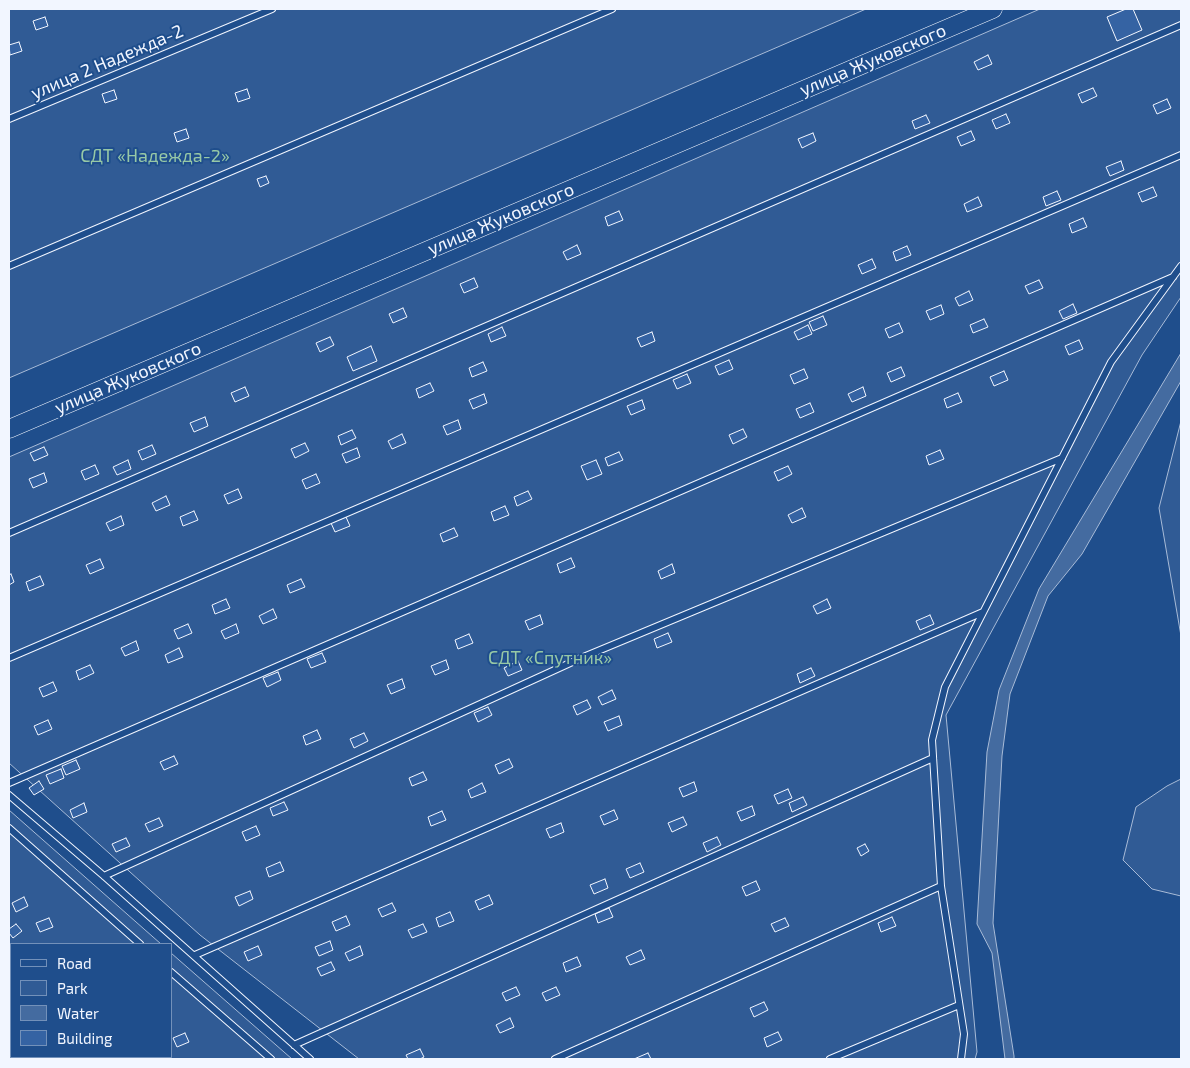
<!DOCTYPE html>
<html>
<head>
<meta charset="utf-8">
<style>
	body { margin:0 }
	#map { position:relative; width:1190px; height:1068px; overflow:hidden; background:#1f4e8c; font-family:"Exo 2",sans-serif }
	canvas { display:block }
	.frame { position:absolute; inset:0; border:10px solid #f2f6ff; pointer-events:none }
	.legend { position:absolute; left:10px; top:943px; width:162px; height:115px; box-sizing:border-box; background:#1f4e8c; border:1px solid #7391ba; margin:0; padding:6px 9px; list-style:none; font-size:15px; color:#f2f6ff }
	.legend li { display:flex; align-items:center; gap:10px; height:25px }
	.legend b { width:25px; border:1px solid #7391ba }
</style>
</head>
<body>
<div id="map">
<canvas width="1190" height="1068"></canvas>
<div class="frame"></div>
<ul class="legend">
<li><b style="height:6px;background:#1f4e8c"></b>Road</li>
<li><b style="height:14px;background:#305b95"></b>Park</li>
<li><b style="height:14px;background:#446ba0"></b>Water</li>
<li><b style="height:14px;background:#3563a3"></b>Building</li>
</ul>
</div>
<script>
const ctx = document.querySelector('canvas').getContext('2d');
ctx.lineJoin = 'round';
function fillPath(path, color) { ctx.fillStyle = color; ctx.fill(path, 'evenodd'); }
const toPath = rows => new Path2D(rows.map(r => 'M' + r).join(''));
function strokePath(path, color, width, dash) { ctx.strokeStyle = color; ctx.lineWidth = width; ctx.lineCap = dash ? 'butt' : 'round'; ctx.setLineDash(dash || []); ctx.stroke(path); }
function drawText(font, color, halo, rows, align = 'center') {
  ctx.font = font + ' "Exo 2",sans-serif'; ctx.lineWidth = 4; ctx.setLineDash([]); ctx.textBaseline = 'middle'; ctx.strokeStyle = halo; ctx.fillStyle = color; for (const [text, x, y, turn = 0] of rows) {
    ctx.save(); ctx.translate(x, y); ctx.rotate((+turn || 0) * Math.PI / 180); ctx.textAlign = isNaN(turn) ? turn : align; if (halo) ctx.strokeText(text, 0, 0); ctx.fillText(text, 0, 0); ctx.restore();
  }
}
const green = toPath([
	[9,9,866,9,9,378,9,9],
	[1040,9,1181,9,1181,297,1142,355,946,715,977,1052,975,1059,359,1059,200,935,9,763,9,457,1040,9],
	[1181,421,1181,636,1159,508,1181,421],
	[1181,779,1181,896,1152,889,1123,860,1136,807,1167,786,1181,779],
	[9,810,161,944,11,944,11,1057,171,1057,171,953,292,1059,9,1059,9,810]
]);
fillPath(green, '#305b95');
strokePath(green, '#a8bbd7', 1);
const water = toPath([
	[1181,353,1181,381,1082,554,1048,596,1010,694,1002,756,993,923,1014,1056,1014,1059,1005,1059,992,953,977,924,987,752,999,690,1039,589,1181,353]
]);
fillPath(water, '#446ba0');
strokePath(water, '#a8bbd7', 1);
const building = toPath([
	[1126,9,1133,9,1142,30,1117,41,1107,17,1126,9],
	[45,17,48,26,36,30,33,21,45,17],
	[19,42,22,51,10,55,9,45,19,42],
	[988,55,992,64,978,70,974,62,988,55],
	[1093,88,1097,96,1082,103,1078,94,1093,88],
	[247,89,250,98,238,102,235,93,247,89],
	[114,90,117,99,105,103,102,94,114,90],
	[1167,99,1171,108,1157,114,1153,105,1167,99],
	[1006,114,1010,123,996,129,992,120,1006,114],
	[926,115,930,123,915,129,912,121,926,115],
	[186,129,189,138,177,142,174,133,186,129],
	[971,131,975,140,961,146,957,137,971,131],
	[813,133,816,141,802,148,798,139,813,133],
	[1121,161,1124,170,1110,176,1106,167,1121,161],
	[266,176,269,183,260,187,257,179,266,176],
	[1153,187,1157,196,1142,202,1138,193,1153,187],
	[1057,191,1061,200,1046,206,1043,197,1057,191],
	[978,197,982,206,967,212,964,204,978,197],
	[619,211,623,220,608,226,605,217,619,211],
	[1083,218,1087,227,1072,233,1069,224,1083,218],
	[577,245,581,254,567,260,563,252,577,245],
	[907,246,911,255,896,261,893,252,907,246],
	[872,259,876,268,862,274,858,265,872,259],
	[474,278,478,287,464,293,460,284,474,278],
	[1039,280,1043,288,1029,294,1025,286,1039,280],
	[969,291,973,300,959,306,955,298,969,291],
	[1073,304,1077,313,1063,319,1059,311,1073,304],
	[941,305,944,314,930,320,926,311,941,305],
	[403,308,407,317,393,323,389,314,403,308],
	[823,316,827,325,813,331,809,322,823,316],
	[984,319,988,327,973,333,970,325,984,319],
	[899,323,903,332,889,338,885,329,899,323],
	[808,325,812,334,798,340,794,332,808,325],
	[502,327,506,336,491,342,488,334,502,327],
	[652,332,655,341,641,347,637,338,652,332],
	[330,337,334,345,320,352,316,343,330,337],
	[1079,340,1083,349,1069,355,1065,346,1079,340],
	[371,346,377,361,353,371,347,357,371,346],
	[729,360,733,369,719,375,715,366,729,360],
	[483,362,487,371,472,377,469,368,483,362],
	[901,367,905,376,891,382,887,373,901,367],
	[804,369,808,378,794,384,790,375,804,369],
	[1004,371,1008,380,994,386,990,377,1004,371],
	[687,374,691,383,677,389,673,380,687,374],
	[430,383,434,391,419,398,416,389,430,383],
	[245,387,249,396,235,402,231,393,245,387],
	[863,387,866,396,852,402,848,394,863,387],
	[958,393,962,402,947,408,944,399,958,393],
	[484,394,487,403,473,409,469,400,484,394],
	[642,400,645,409,631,415,627,406,642,400],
	[810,403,814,412,800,418,796,409,810,403],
	[205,417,208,426,194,432,190,423,205,417],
	[458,420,461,429,447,435,443,426,458,420],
	[743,429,747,437,733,444,729,435,743,429],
	[352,430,356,438,341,445,338,436,352,430],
	[402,434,406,443,392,449,388,441,402,434],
	[305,443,309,451,295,458,291,449,305,443],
	[152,445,156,454,142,460,138,451,152,445],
	[44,447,48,455,34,461,30,453,44,447],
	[357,448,360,457,346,463,342,454,357,448],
	[940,450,944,459,929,465,926,456,940,450],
	[619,452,623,460,608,466,605,458,619,452],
	[128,460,131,469,117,475,113,467,128,460],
	[596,460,602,474,587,480,581,466,596,460],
	[95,465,99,474,85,480,81,471,95,465],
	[788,466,792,474,778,481,774,472,788,466],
	[44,473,47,482,33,488,29,479,44,473],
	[316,474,320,483,306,489,302,480,316,474],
	[238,489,242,498,228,504,224,495,238,489],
	[528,491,532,499,517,506,514,497,528,491],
	[166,496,170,505,156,511,152,503,166,496],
	[505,506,509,515,494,521,491,512,505,506],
	[802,508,806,517,792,523,788,515,802,508],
	[194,511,198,520,183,526,180,517,194,511],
	[121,516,124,525,110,531,106,523,121,516],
	[346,517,350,526,335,532,331,523,346,517],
	[454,528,458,536,443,542,440,534,454,528],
	[571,558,575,567,560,573,557,564,571,558],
	[100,559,104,568,90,574,86,565,100,559],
	[672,564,675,573,661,579,658,571,672,564],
	[11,574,14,582,9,585,9,575,11,574],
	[40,576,44,585,29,591,26,582,40,576],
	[301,579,305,587,290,593,287,585,301,579],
	[226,599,230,608,215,614,212,605,226,599],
	[827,599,831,608,817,614,813,606,827,599],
	[273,609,277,618,263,624,259,616,273,609],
	[540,615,543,624,529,630,525,621,540,615],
	[930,615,934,624,920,630,916,621,930,615],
	[188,624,192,633,178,639,174,630,188,624],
	[236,624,239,633,225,639,221,631,236,624],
	[668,633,672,642,657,648,654,639,668,633],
	[469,634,473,643,458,649,455,640,469,634],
	[136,641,139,650,125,656,121,648,136,641],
	[179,648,183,657,168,663,165,655,179,648],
	[322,653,326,662,311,668,307,659,322,653],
	[446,660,449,669,435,675,431,666,446,660],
	[518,661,522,670,508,676,504,668,518,661],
	[90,665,94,673,79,680,76,671,90,665],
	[811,668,815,676,800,683,797,674,811,668],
	[278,672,281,680,267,687,263,678,278,672],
	[402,679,405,688,391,694,387,685,402,679],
	[53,682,57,691,43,697,39,688,53,682],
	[612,690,616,699,602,705,598,697,612,690],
	[587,700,591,708,577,715,573,706,587,700],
	[488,707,492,715,478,722,474,713,488,707],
	[619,716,622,725,608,731,604,722,619,716],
	[48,720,52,729,38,735,34,726,48,720],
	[317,730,321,739,306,745,303,736,317,730],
	[364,733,368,741,354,748,350,739,364,733],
	[174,756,178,764,164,770,160,762,174,756],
	[509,759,513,767,499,774,495,765,509,759],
	[76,760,80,769,66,775,62,766,76,760],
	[61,769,64,778,50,784,46,775,61,769],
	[423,772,427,780,412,786,409,778,423,772],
	[39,781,44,789,34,795,29,788,39,781],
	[694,782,697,791,683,797,679,788,694,782],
	[482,783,486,792,471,798,468,790,482,783],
	[788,789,792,798,778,804,774,795,788,789],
	[803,797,807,805,792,812,789,803,803,797],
	[284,802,288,810,273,816,270,808,284,802],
	[84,803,87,812,73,818,70,810,84,803],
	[752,806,755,815,741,821,737,812,752,806],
	[614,810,618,819,604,825,600,816,614,810],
	[442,811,446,820,431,826,428,817,442,811],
	[683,817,687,825,672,832,668,823,683,817],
	[159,818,163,826,149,832,145,824,159,818],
	[561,823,564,832,550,838,546,829,561,823],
	[256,826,260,835,246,841,242,832,256,826],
	[717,837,721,845,707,852,703,843,717,837],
	[126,838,130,846,116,852,112,844,126,838],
	[865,844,869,851,861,856,857,848,865,844],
	[280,862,284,871,269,877,266,868,280,862],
	[640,863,644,872,630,878,626,869,640,863],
	[605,879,608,888,594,894,590,885,605,879],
	[756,881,760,890,746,896,742,887,756,881],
	[250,891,253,899,239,906,235,897,250,891],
	[489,895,493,904,479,910,475,901,489,895],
	[24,897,28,906,16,912,12,903,24,897],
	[392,903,396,911,382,917,378,909,392,903],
	[609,908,613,917,598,923,595,914,609,908],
	[450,912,454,921,439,927,436,918,450,912],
	[346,916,350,925,336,931,332,922,346,916],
	[892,917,896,926,881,932,878,923,892,917],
	[49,918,53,927,40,932,36,923,49,918],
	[785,918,789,926,775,932,771,924,785,918],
	[16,924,22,931,13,938,9,933,9,929,16,924],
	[423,924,427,932,412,938,408,930,423,924],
	[330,941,333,950,319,956,315,947,330,941],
	[258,946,262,955,248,961,244,952,258,946],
	[360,946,363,955,349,961,345,953,360,946],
	[641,950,645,959,630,965,626,957,641,950],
	[577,957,581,966,566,972,563,963,577,957],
	[331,962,335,970,321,976,317,968,331,962],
	[516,987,520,995,506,1001,502,993,516,987],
	[556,987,560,995,546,1001,542,993,556,987],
	[764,1002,768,1010,754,1017,750,1008,764,1002],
	[510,1018,514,1027,500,1033,496,1025,510,1018],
	[778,1032,782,1040,767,1047,764,1038,778,1032],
	[185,1033,189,1042,177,1047,173,1038,185,1033],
	[420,1049,424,1057,420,1059,408,1059,406,1055,420,1049],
	[648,1053,651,1059,634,1059,648,1053]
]);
fillPath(building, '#3563a3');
strokePath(building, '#f2f6ff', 1);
const service = toPath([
	[9,119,272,9],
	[9,266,612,9],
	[9,533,1181,25],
	[9,658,1181,155],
	[9,783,1173,277],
	[9,795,104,876,310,1059],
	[9,828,140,944],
	[104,876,581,658,1062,458],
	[195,955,983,612],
	[171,972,271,1059],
	[9,990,11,992],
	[294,1045,933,758],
	[84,1057,86,1059],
	[555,1059,941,886],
	[830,1059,959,1005],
	[961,1059,964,1034,941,886,932,740,945,687,1111,362,1181,266]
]);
const secondary = toPath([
	[9,429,993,9]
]);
strokePath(service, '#f2f6ff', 8);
strokePath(secondary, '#f2f6ff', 19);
strokePath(service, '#1f4e8c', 6);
strokePath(secondary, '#1f4e8c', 18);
drawText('18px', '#f2f6ff', '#1f4e8c', [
	["улица Жуковского",873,60,-23],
	["улица 2 Надежда-2",107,62,-23],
	["улица Жуковского",501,219,-23],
	["улица Жуковского",128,378,-23]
]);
drawText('18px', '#97c8a6', '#1f4e8c', [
	["СДТ «Надежда-2»",155,156],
	["СДТ «Спутник»",550,658]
]);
</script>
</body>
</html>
